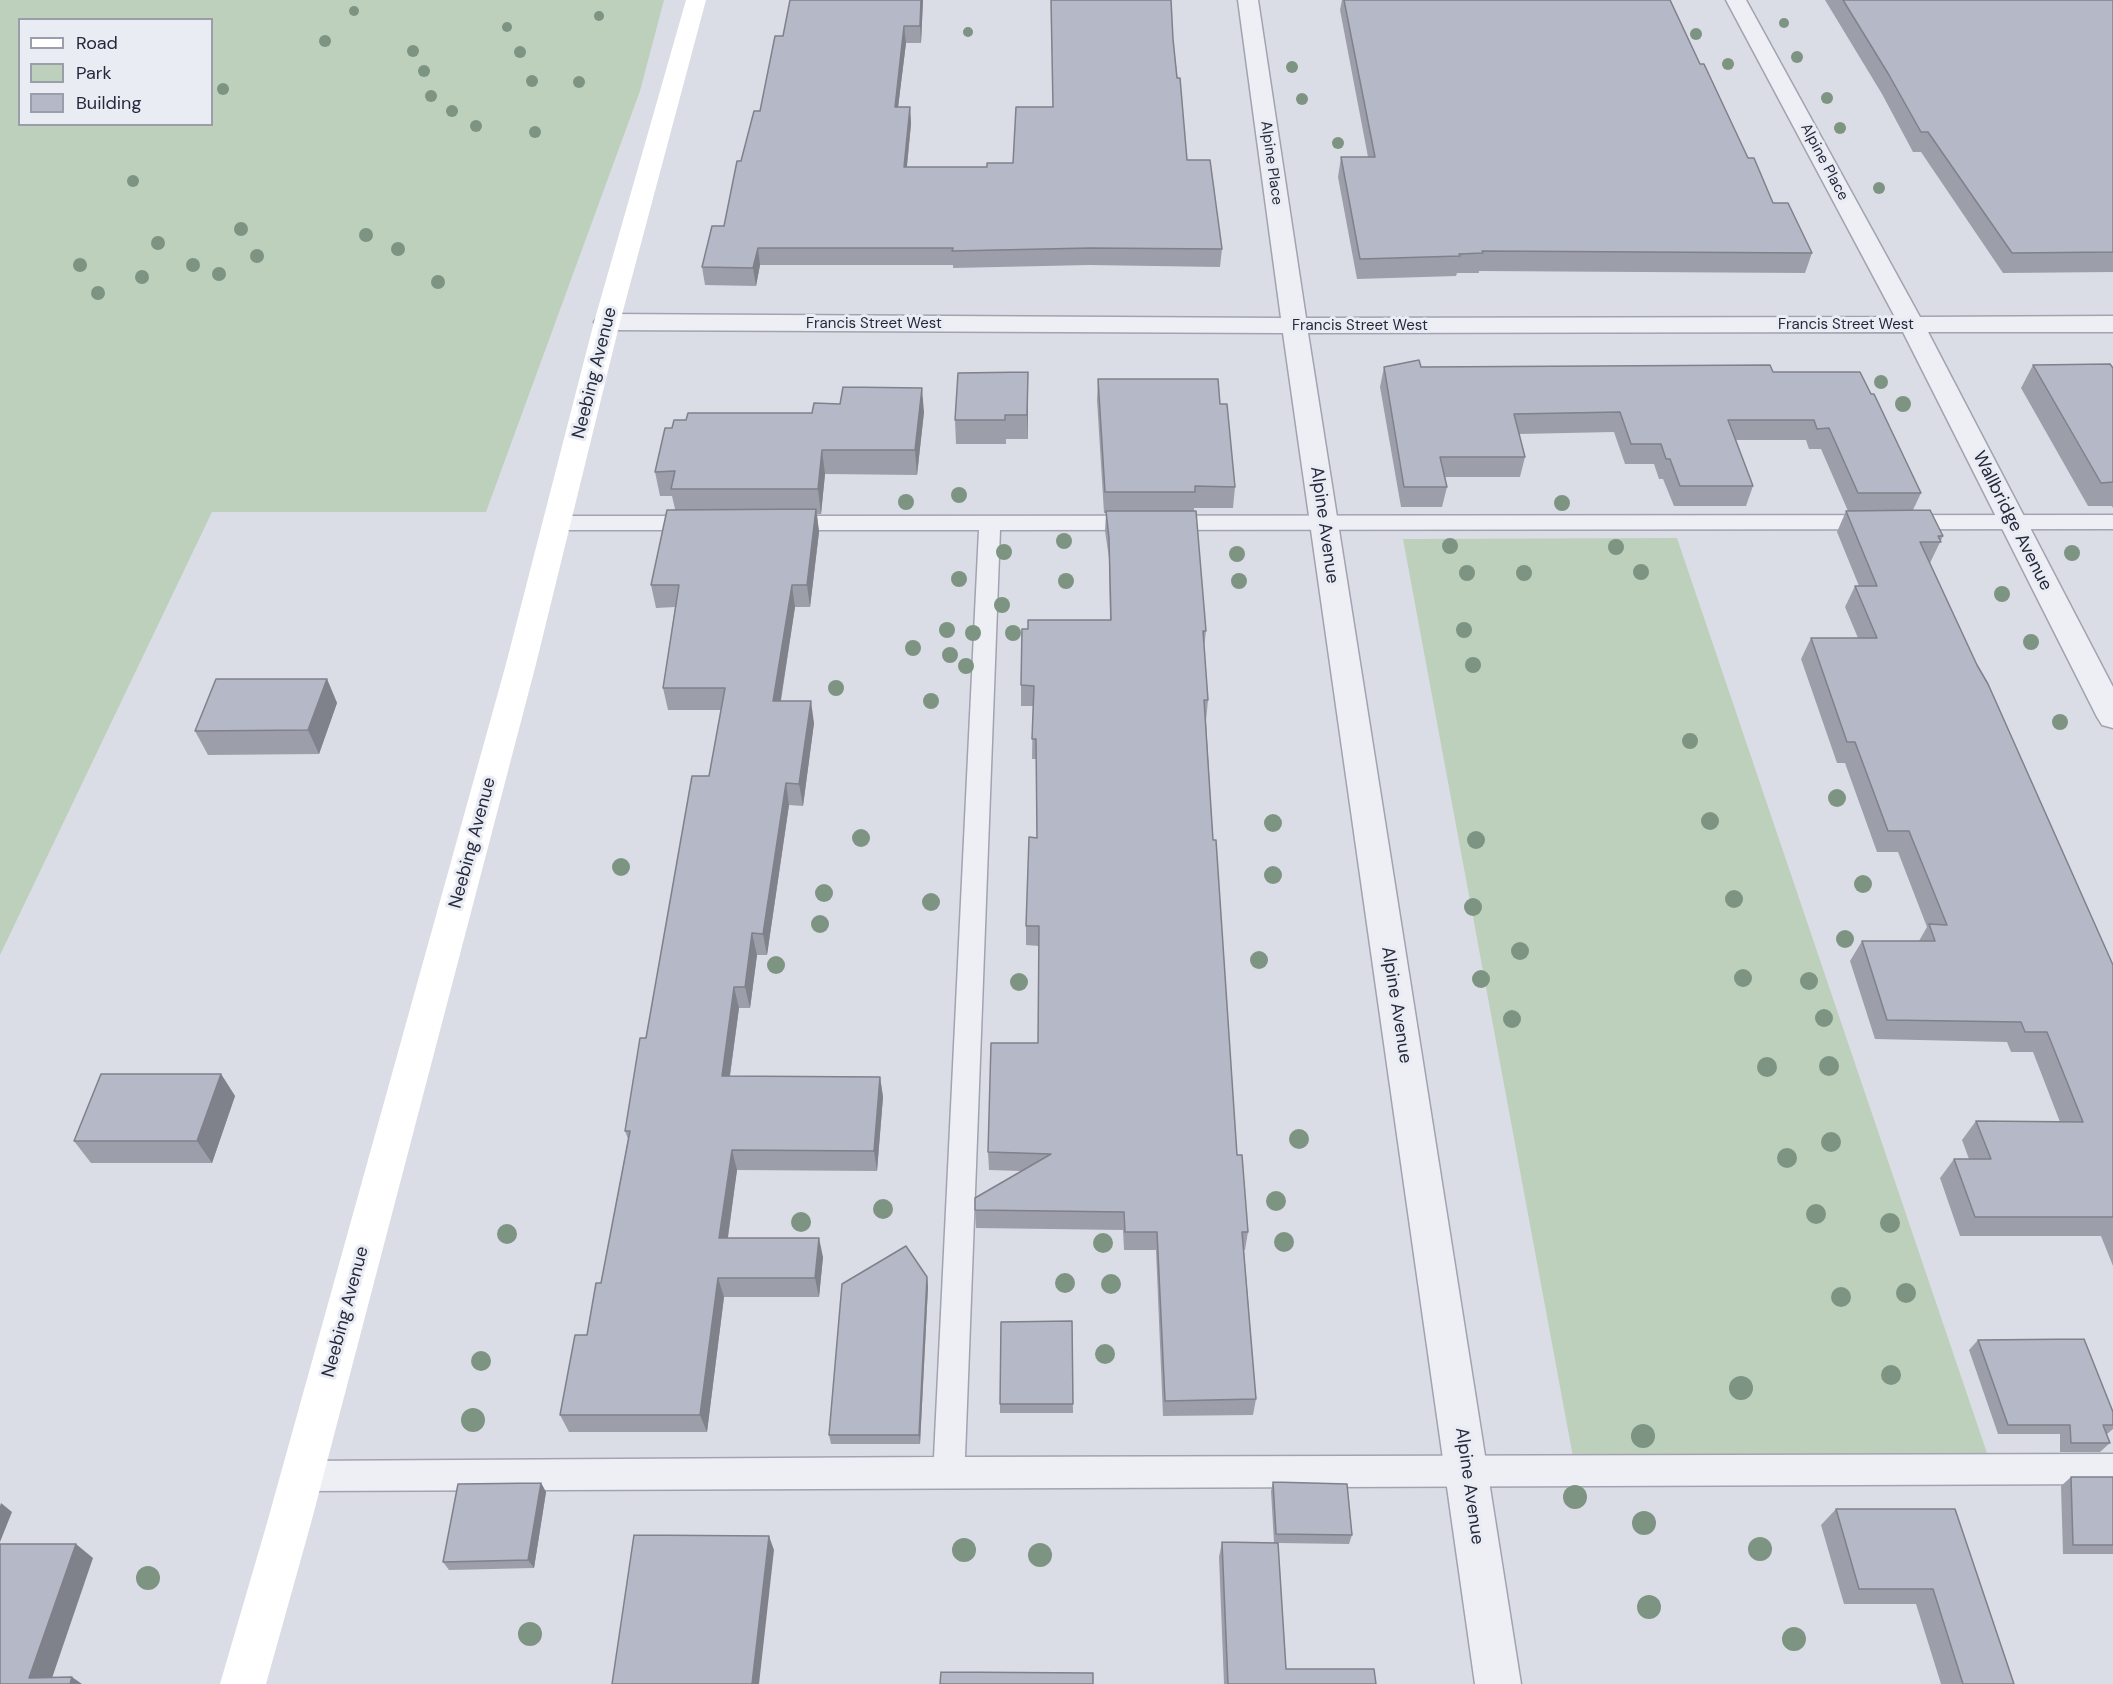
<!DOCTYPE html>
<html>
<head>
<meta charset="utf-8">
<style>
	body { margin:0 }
	#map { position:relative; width:2113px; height:1684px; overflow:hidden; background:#dbdde6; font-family:"DM Sans",sans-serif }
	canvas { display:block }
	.legend { position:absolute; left:18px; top:18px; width:195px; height:108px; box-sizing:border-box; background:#eaecf4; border:2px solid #9b9eaa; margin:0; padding:8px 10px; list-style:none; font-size:18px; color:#25293c }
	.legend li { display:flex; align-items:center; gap:12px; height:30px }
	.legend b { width:30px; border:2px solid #9b9eaa }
</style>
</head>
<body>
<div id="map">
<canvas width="2113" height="1684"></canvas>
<ul class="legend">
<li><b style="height:8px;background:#fff"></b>Road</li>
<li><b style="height:16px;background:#bdd0bc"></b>Park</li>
<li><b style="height:16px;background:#b5b8c6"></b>Building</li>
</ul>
</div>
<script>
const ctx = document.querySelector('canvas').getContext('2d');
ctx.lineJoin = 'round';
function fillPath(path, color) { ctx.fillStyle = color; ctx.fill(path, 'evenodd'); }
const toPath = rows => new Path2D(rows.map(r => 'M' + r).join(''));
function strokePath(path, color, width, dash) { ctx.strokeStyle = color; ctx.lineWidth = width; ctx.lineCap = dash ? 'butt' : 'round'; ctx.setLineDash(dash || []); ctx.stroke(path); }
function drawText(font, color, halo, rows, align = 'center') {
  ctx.font = font + ' "DM Sans",sans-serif'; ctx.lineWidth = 6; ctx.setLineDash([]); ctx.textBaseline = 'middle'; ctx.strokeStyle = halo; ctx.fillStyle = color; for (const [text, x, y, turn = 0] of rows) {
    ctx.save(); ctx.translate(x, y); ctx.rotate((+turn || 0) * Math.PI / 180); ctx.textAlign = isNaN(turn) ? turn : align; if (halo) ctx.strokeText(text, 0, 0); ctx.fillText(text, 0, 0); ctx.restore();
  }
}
fillPath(toPath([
	[0,0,664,0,640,91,486,512,212,512,0,955],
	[20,20,212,20,212,124,20,124],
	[1677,538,1988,1456,1573,1457,1403,539]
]), '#bdd0bc');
const lane = toPath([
	[2113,515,2113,529,1000,530,965,1457,2113,1454,2113,1484,301,1491,290,1487,285,1476,290,1465,301,1461,934,1457,979,530,786,530,779,528,776,523,779,518,786,516,2113,515],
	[557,516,698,516,705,518,708,523,705,528,698,530,557,530,550,528,547,523,550,518,557,516]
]);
const street = toPath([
	[1238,0,1258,0,1306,318,1895,317,1726,0,1746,0,1920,317,2113,316,2113,332,1928,332,2113,687,2113,728,2102,725,2097,717,1903,332,1308,333,1521,1684,1475,1684,1283,333,607,330,598,327,594,322,598,317,607,314,1281,318,1238,0]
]);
strokePath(lane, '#a1a3b0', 3);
strokePath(street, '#a1a3b0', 3);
fillPath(lane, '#eeeff4');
fillPath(street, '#eeeff4');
fillPath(toPath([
	[686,0,706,0,620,322,536,664,311,1523,266,1684,220,1684,267,1523,506,664,594,322,686,0]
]), '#fff');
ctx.fillStyle = '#7e9483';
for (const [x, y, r] of [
	[354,11,5],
	[599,16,5],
	[1784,23,5],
	[507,27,5],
	[968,32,5],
	[1696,34,6],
	[325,41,6],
	[413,51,6],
	[520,52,6],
	[1797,57,6],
	[1728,64,6],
	[1292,67,6],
	[424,71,6],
	[532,81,6],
	[579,82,6],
	[223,89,6],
	[431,96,6],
	[1827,98,6],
	[1302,99,6],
	[452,111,6],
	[476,126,6],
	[1840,128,6],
	[535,132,6],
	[1338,143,6],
	[133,181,6],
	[1879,188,6],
	[241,229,7],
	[366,235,7],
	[158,243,7],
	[398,249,7],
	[257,256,7],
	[80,265,7],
	[193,265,7],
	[219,274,7],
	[142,277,7],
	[438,282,7],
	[98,293,7],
	[1881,382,7],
	[1903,404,8],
	[959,495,8],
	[906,502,8],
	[1562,503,8],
	[1064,541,8],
	[1450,546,8],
	[1616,547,8],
	[1004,552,8],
	[2072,553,8],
	[1237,554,8],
	[1641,572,8],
	[1467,573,8],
	[1524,573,8],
	[959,579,8],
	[1066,581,8],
	[1239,581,8],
	[2002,594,8],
	[1002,605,8],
	[947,630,8],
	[1464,630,8],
	[973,633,8],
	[1013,633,8],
	[2031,642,8],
	[913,648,8],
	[950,655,8],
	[1473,665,8],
	[966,666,8],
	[836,688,8],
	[931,701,8],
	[2060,722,8],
	[1690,741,8],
	[1837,798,9],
	[1710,821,9],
	[1273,823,9],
	[861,838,9],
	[1476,840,9],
	[621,867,9],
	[1273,875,9],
	[1863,884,9],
	[824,893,9],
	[1734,899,9],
	[931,902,9],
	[1473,907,9],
	[820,924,9],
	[1845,939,9],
	[1520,951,9],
	[1259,960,9],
	[776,965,9],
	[1743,978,9],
	[1481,979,9],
	[1809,981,9],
	[1019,982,9],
	[1824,1018,9],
	[1512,1019,9],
	[1829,1066,10],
	[1767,1067,10],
	[1299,1139,10],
	[1831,1142,10],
	[1787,1158,10],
	[1276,1201,10],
	[883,1209,10],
	[1816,1214,10],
	[801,1222,10],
	[1890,1223,10],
	[507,1234,10],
	[1284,1242,10],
	[1103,1243,10],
	[1065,1283,10],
	[1111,1284,10],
	[1906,1293,10],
	[1841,1297,10],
	[1105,1354,10],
	[481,1361,10],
	[1891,1375,10],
	[1741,1388,12],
	[473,1420,12],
	[1643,1436,12],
	[1575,1497,12],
	[1644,1523,12],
	[1760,1549,12],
	[964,1550,12],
	[1040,1555,12],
	[148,1578,12],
	[1649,1607,12],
	[530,1634,12],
	[1794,1639,12]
]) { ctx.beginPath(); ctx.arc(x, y, r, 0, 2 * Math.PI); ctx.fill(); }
fillPath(toPath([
	[790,0,923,0,921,43,906,43,898,107,910,107,911,124,907,167,987,167,1013,163,1053,107,1173,39,1187,160,1222,249,1220,267,1089,265,953,268,953,265,760,265,756,286,705,285,702,267,724,226,741,161,760,111,783,36],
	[1342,0,1670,0,1700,64,1748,158,1773,203,1812,253,1805,273,1479,271,1479,273,1457,273,1456,276,1357,279,1338,177,1341,157,1368,157,1340,10],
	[1825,0,2113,0,2113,272,2003,273,1921,152,1913,152,1882,94],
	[2033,365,2113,368,2113,508,2112,506,2088,506,2021,388],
	[1384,367,1773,372,1921,493,1913,510,1943,536,1930,563,2113,965,2113,1266,2101,1236,1960,1236,1940,1178,1954,1159,1969,1159,1962,1140,1976,1121,2060,1122,2033,1052,2011,1052,2007,1042,1875,1039,1850,961,1862,941,1919,941,1927,927,1898,852,1877,852,1845,763,1837,763,1801,659,1811,638,1858,638,1845,607,1855,586,1859,586,1837,532,1846,511,1848,511,1821,449,1809,449,1806,440,1736,440,1753,486,1746,506,1674,506,1663,479,1659,479,1654,464,1625,464,1614,432,1519,434,1525,457,1520,477,1445,477,1447,487,1442,507,1401,507,1380,387],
	[1028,372,1028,439,1006,439,1006,444,956,444,955,420],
	[1098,379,1220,404,1235,487,1233,508,1194,508,1194,511,1206,631,1204,647,1208,700,1206,721,1213,840,1237,1155,1248,1232,1245,1250,1244,1250,1256,1399,1253,1415,1163,1416,1156,1250,1124,1250,1123,1230,976,1228,975,1210,1021,1171,989,1170,988,1152,1038,1043,1039,946,1026,945,1026,926,1037,838,1036,759,1032,759,1033,706,1021,706,1021,685,1028,629,1110,620,1109,558,1105,531,1106,513,1104,513,1097,400],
	[924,412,917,475,825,474,821,514,817,514,819,532,810,607,795,607,781,701,814,723,803,806,789,805,767,955,757,955,750,1008,739,1008,730,1076,880,1077,883,1097,877,1171,737,1170,728,1238,823,1257,819,1297,724,1297,707,1432,569,1432,560,1415,587,1335,601,1283,628,1139,625,1131,646,1038,709,776,721,710,668,710,663,688,675,607,656,608,651,585,675,509,672,496,660,496,655,472,672,428,686,420,812,413],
	[327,679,337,703,319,754,208,755,195,731],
	[221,1074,235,1096,212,1163,91,1163,74,1141],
	[927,1277,928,1287,920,1444,831,1444,829,1435],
	[1072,1321,1073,1413,1000,1413,1000,1404],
	[1978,1340,2113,1412,2113,1429,2107,1434,2110,1443,2100,1452,2060,1452,2060,1434,1998,1434,1969,1350],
	[2071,1477,2113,1477,2113,1554,2063,1554,2061,1486],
	[1273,1482,1352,1535,1349,1544,1278,1543,1286,1669,1376,1684,1224,1684,1219,1557,1222,1542,1274,1543,1271,1491],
	[541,1483,546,1492,534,1568,449,1570,443,1562],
	[1836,1509,1955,1509,2014,1684,1941,1684,1916,1604,1844,1604,1821,1525]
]), '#9c9eaa');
fillPath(toPath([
	[921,0,923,0,921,43,920,26],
	[904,26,906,43,896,124,895,107],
	[910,107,911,124,905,184,904,167],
	[758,248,760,265,756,286,753,268],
	[1028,372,1028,439,1027,415],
	[922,388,924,412,917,475,915,450],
	[822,450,825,474,821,514,818,489],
	[816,509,819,532,810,607,807,585],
	[792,585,795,607,777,723,773,701],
	[327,679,337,703,319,754,308,730],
	[811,701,814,723,803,806,799,784],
	[786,783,789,805,767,955,763,934],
	[752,933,757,955,750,1008,745,987],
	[734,987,739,1008,727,1096,722,1076],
	[221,1074,235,1096,212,1163,197,1141],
	[880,1077,883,1097,877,1171,874,1151],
	[732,1150,737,1170,725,1257,719,1238],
	[819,1238,823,1257,819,1297,815,1278],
	[927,1277,928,1287,920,1444,919,1435],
	[718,1278,724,1297,707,1432,700,1415],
	[541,1483,546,1492,534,1568,528,1560],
	[1,1503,12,1512,0,1542,0,1506],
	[769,1536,774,1550,759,1684,752,1684],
	[76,1544,93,1558,50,1684,29,1678],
	[72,1677,82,1684,70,1684]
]), '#7f818b');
const building = toPath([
	[790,0,921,0,920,26,904,26,895,107,910,107,904,167,987,167,987,163,1013,163,1016,107,1053,107,1051,0,1171,0,1173,39,1177,78,1180,78,1187,160,1210,160,1222,249,1090,248,952,251,953,248,758,248,753,268,702,267,712,226,724,226,737,161,741,161,754,111,760,111,775,36,783,36,790,0],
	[1344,0,1670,0,1700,64,1704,64,1748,158,1754,158,1773,203,1788,203,1812,253,1482,251,1483,253,1459,254,1460,256,1360,259,1341,157,1375,157,1344,0],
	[1843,0,2113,0,2113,252,2012,253,1928,132,1921,132,1889,75,1843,0],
	[1419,360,1421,367,1770,365,1773,372,1860,372,1871,394,1874,394,1921,493,1858,493,1829,428,1817,429,1814,420,1728,420,1753,486,1680,486,1670,459,1666,459,1661,444,1631,444,1620,412,1514,414,1525,457,1440,457,1447,487,1404,487,1384,367,1419,360],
	[2110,364,2113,368,2113,482,2101,483,2033,365,2110,364],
	[1028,372,1027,415,1005,415,1005,420,955,420,958,373,1028,372],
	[1098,379,1218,379,1220,404,1227,404,1235,487,1195,486,1195,492,1105,492,1098,379],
	[843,387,922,388,915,450,822,450,818,489,671,489,675,471,655,472,665,428,672,428,674,420,686,420,688,413,812,413,814,403,840,404,843,387],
	[816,509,807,585,792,585,773,701,811,701,799,784,786,783,763,934,752,933,745,987,734,987,722,1076,880,1077,874,1151,732,1150,719,1238,819,1238,815,1278,718,1278,700,1415,560,1415,575,1335,587,1335,596,1283,601,1283,630,1131,625,1131,640,1038,646,1038,692,776,709,776,725,688,663,688,679,585,651,585,667,510,816,509],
	[1930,510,1943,536,1938,536,1941,542,1920,542,1977,665,1988,684,2113,965,2113,1217,1975,1217,1954,1159,1991,1159,1976,1121,2083,1122,2047,1032,2025,1032,2021,1022,1887,1020,1862,941,1935,941,1929,924,1947,925,1909,831,1888,831,1855,742,1847,742,1811,638,1877,638,1855,586,1877,586,1846,511,1930,510],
	[1106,511,1196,511,1206,631,1203,631,1208,700,1204,700,1213,840,1216,840,1237,1155,1242,1155,1248,1232,1242,1232,1256,1399,1165,1401,1157,1232,1125,1232,1124,1212,975,1210,975,1198,1051,1154,988,1152,991,1043,1038,1043,1039,926,1026,926,1029,837,1037,838,1036,739,1032,739,1034,686,1021,685,1022,629,1028,629,1028,620,1111,620,1109,538,1106,511],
	[216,679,327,679,308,730,195,731,216,679],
	[101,1074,221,1074,197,1141,74,1141,101,1074],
	[906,1246,927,1277,919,1435,829,1435,842,1284,906,1246],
	[1072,1321,1073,1404,1000,1404,1001,1322,1072,1321],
	[2084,1339,2113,1412,2113,1425,2103,1425,2110,1443,2071,1443,2070,1425,2008,1425,1978,1340,2084,1339],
	[2071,1477,2113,1477,2113,1545,2073,1545,2071,1477],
	[1273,1482,1347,1484,1352,1535,1276,1534,1273,1482],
	[541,1483,528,1560,443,1562,458,1484,541,1483],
	[1836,1509,1955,1509,2014,1684,1963,1684,1933,1589,1859,1589,1836,1509],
	[634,1535,769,1536,752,1684,612,1684,634,1535],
	[1222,1542,1278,1543,1286,1669,1374,1669,1376,1684,1228,1684,1222,1542],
	[0,1544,76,1544,29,1678,72,1677,70,1684,0,1684,0,1544],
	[941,1672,1093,1673,1093,1684,940,1684,941,1672]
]);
fillPath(building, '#b5b8c6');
strokePath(building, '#7f818b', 1.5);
drawText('15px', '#25293c', '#eaecf4', [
	["Alpine Place",1824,162,62],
	["Alpine Place",1271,163,82],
	["Francis Street West",874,324],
	["Francis Street West",1846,325],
	["Francis Street West",1360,326]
]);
drawText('18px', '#25293c', '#eaecf4', [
	["Neebing Avenue",595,373,-76],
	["Wallbridge Avenue",2012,521,63],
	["Alpine Avenue",1324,525,82],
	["Neebing Avenue",473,843,-75],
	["Alpine Avenue",1396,1005,81],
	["Neebing Avenue",346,1312,-75],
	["Alpine Avenue",1469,1486,82]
]);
</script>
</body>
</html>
